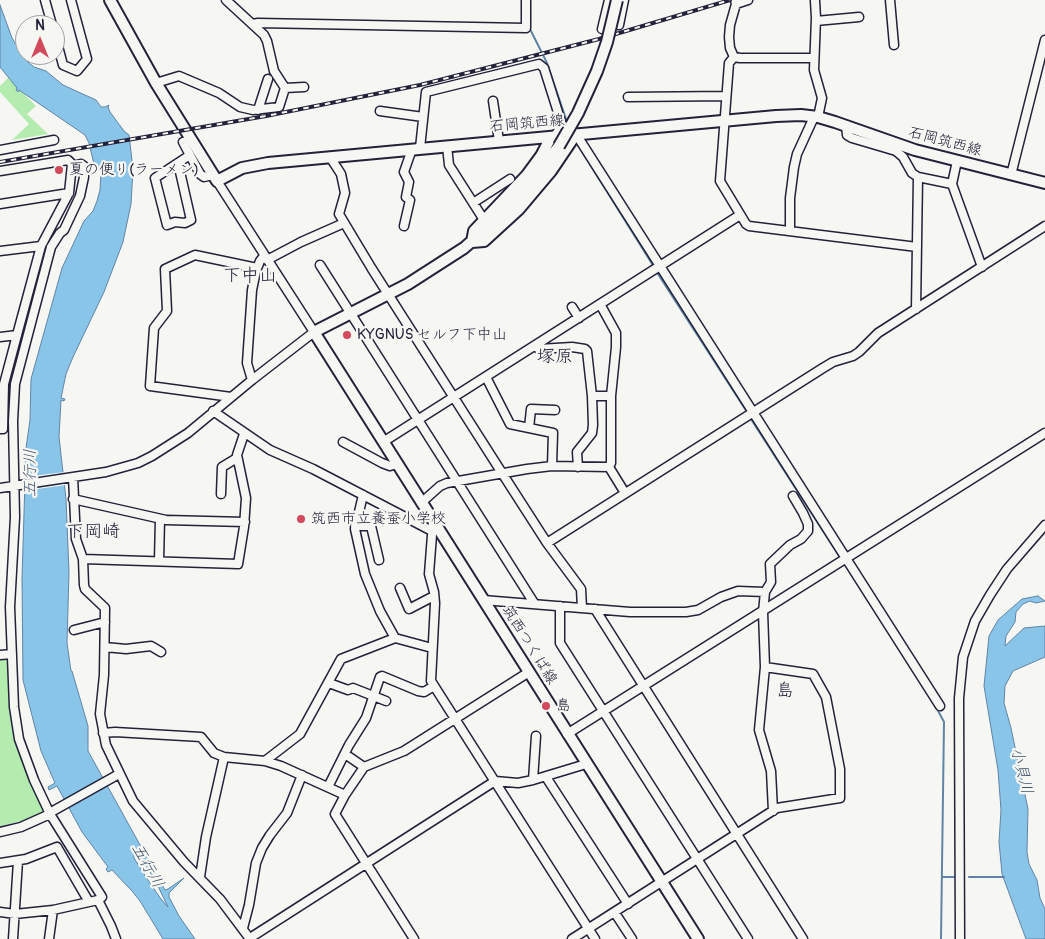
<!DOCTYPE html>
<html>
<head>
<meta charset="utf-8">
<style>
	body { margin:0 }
	#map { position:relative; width:1045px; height:939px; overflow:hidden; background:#f6f6f2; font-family:Pangolin,sans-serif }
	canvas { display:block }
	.north { position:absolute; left:15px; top:15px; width:50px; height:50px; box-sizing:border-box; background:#f6f6f2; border:1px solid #a1a1a9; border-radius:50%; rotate:0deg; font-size:14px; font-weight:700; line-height:20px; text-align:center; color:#22223b }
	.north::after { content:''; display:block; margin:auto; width:18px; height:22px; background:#d1495b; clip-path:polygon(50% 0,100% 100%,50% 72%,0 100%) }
</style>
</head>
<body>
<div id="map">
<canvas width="1045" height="939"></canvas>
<div class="north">N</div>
</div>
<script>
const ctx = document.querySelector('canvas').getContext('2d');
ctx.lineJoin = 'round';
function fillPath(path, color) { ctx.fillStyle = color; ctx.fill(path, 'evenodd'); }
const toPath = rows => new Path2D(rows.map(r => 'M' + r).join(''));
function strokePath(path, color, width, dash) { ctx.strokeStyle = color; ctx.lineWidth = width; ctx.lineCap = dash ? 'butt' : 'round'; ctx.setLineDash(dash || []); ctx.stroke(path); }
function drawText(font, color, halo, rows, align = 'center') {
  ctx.font = font + ' Pangolin,"Klee One",sans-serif'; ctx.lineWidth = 4.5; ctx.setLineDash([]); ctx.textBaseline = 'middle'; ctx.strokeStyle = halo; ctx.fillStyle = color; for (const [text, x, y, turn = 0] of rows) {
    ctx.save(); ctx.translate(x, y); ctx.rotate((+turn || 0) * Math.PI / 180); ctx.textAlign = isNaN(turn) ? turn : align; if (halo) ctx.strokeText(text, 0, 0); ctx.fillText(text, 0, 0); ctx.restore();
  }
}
fillPath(toPath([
	[8,78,36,106,27,114,48,134,12,140,29,124,0,92,0,86],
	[0,656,9,656,12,706,44,807,44,811,22,821,0,826]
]), '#b4ecb0');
const water = toPath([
	[0,5,12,38,23,56,28,62,34,67,46,71,63,85,96,100,101,107,105,107,109,105,108,107,110,112,124,131,129,135,133,169,131,204,123,242,104,292,73,357,66,374,61,398,65,399,64,401,61,400,59,437,66,499,69,572,67,643,71,671,72,671,88,726,88,751,165,890,168,889,184,878,169,893,169,897,179,916,195,939,163,939,140,901,132,891,112,870,108,872,106,869,108,867,82,832,57,786,49,790,48,787,55,783,41,751,23,680,22,578,26,448,30,420,31,379,62,268,84,221,93,211,97,201,100,190,101,174,100,169,94,164,89,143,85,135,19,90,18,92,16,90,17,88,0,67,0,5],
	[134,854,138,855,154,878,168,907,161,899,148,880,134,858,134,854],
	[1038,596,1045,601,1036,603,1030,601,1023,604,1016,612,1015,622,1006,636,1005,646,1024,628,1045,626,1045,657,1013,671,1005,686,1004,703,1011,728,1028,809,1027,852,1029,864,1037,880,1040,898,1045,909,1045,939,1026,939,1002,874,999,842,1001,810,998,770,984,686,989,636,998,620,1022,599,1038,596]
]);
fillPath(water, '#89c5e9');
strokePath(water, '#6084a3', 1);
fillPath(toPath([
	[65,472,66,485,23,491,24,477]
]), '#f6f6f2');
strokePath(toPath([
	[530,0,530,29,547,63,567,122],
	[576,142,654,267],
	[656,271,747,412],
	[749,416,841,559],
	[844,563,935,705,944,722,941,939],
	[942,877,954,877],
	[969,877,1004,877]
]), '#6084a3', 2);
const minor = toPath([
	[45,0,52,25],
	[226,0,264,35,267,41,274,71,285,88,304,87],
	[890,0,894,45],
	[815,1,816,18,814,70,822,98,818,117],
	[736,4,748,0],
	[816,21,859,17],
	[253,24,258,23,526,28,526,0],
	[619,25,624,0],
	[602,29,609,0],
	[55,35,63,65,77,71,87,59,71,0],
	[734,57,729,63,720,181,746,224,749,226,917,247],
	[734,57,740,58,814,58],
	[734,57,730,48,729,37,730,25,736,4,735,0],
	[156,83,179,76,219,93,240,107,253,110,279,107,285,88],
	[628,97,726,96],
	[493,101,499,141],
	[258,110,268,79],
	[380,111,423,117],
	[846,125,847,135,852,138,896,151,903,157,912,173,918,177,952,184],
	[576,134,940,706],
	[183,142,200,174,204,177,213,175],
	[447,146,449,165,484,220],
	[420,148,426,92,539,64,544,68,562,125,555,136],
	[0,150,54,140],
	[330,157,341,174,345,193,339,214,372,269,502,473,547,543,581,589,582,608],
	[957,161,952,184,982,267],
	[178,163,191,220,185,223,175,222,167,225,155,178,190,155],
	[0,171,68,160,72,164,69,193,41,246,17,335,4,384,3,429,0,429],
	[1011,175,1045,40],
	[473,203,510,179],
	[0,204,69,193],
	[404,226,410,200,406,197,409,182,404,172,412,149],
	[790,231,790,198,794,167,797,154,814,117],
	[0,251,41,246],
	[267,260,301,242,344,223],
	[320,265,534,603],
	[600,304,616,333,616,347,611,396,611,463,609,467,625,493],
	[572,307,579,318],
	[916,309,918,177],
	[0,337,17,335],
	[535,346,539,349,572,347,585,349,587,351,592,396,593,425,592,433,577,452,578,467],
	[486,377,510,424,553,433,552,466],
	[252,380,247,363,252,290,256,271,260,261,264,256],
	[592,396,611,396],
	[231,397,150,386,154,328,167,311,165,269,195,255,257,268],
	[213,411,270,450,313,469,432,531],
	[529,428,531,409,555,410],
	[343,442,382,463,390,466,397,464],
	[383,442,740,215],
	[73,477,76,539,83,559,84,585,85,589,105,608,104,675,100,714,106,745,133,801,184,862,220,899,250,939],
	[0,488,106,472,138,463,152,456,188,433,252,380,314,332,217,181],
	[221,494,222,467,237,458],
	[363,495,355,529,365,574,380,611,395,638],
	[73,499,166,520,245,522],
	[421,503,440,486,447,483,527,469,552,466,609,467],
	[433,522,429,574,434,592,435,603,431,681,595,939],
	[355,526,371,526,379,560],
	[547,543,823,368,833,362,853,356,859,352,878,333,1045,226],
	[83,559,238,564,244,527,246,498,237,455,244,434],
	[159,561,160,519],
	[400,588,409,609,434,596],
	[483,600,630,612,686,612,698,610,721,597,738,591,765,592],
	[560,606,560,643,748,939],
	[595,609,803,939],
	[74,630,105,622],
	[105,647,126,649,151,646,161,652],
	[0,655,12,654],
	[329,683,348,690,353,688,386,701],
	[103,733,115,732,201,737,214,753,224,757,265,761,281,766,345,795],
	[567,734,1045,433],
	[345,754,364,767],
	[265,761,300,734,341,659,395,638,432,648],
	[546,777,628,904],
	[533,780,536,736],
	[328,787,349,745,366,718,380,677,382,676,418,691,424,692,434,686],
	[773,811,771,771,759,730,765,667,763,612,765,592,771,582,770,564,790,545,801,539,808,531,808,524,803,513,793,496],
	[0,832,21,827,50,814,53,811,119,774],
	[0,863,26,859,57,847,89,902],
	[200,877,206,837,224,757],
	[98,900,111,926,116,939],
	[0,912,15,914,53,910,98,900,102,897,50,814,34,780,19,739,14,707,10,607,15,517,13,421,15,384,51,247,60,233,64,230,80,196,84,177,84,166,81,164,72,166],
	[615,913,632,939],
	[243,928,249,905,256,863,262,848,270,835,287,813,302,775],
	[250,938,495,781,518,783,533,780,586,764],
	[13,939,18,861],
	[49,939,53,910],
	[414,939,335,814,345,795,364,767,404,751,529,672],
	[572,939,777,808,840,798,840,769,826,697,813,674,765,667],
	[960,939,959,698,963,657,975,621,990,595,1007,569,1045,525]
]);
const major = toPath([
	[110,0,156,83,217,181,242,168,268,163,776,116,801,115,818,117,835,122,915,150,1045,183],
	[551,137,541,156,527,175,474,231,472,242,484,241,519,209,551,171,576,134],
	[559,146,518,198,495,221,464,248,408,284,314,332,698,939]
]);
strokePath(minor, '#22223b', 11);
strokePath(major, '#22223b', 14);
strokePath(minor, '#f6f6f2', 8);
strokePath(major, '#f6f6f2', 10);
const rail = toPath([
	[0,162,266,116,420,85,599,39,730,0]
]);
strokePath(rail, '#22223b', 4);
strokePath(rail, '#f6f6f2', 2, [5.5]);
const majorBridge = toPath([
	[559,146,578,113,597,71,607,42,617,0]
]);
strokePath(majorBridge, '#22223b', 14, []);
strokePath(majorBridge, '#f6f6f2', 10);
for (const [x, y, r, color] of [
	[59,170,5,"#d1495b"],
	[347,335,5,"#d1495b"],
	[301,519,5,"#d1495b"],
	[546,706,5,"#d1495b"]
]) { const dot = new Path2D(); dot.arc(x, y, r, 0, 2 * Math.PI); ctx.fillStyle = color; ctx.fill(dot); strokePath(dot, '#f6f6f2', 2); }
drawText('15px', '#22223b', '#f6f6f2', [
	["石岡筑西線",527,124,-5],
	["石岡筑西線",945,142,15],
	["筑西つくば線",529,645,58]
]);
drawText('15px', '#22223b', '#f6f6f2', [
	["夏の便り(ラーメン)",69,170],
	["KYGNUS セルフ下中山",357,335],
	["筑西市立養蚕小学校",311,519],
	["島",556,706]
], 'left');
drawText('italic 16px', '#41536f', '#f6f6f2', [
	["五行川",31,473,-90],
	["小貝川",1021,771,76],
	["五行川",147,866,61]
]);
drawText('18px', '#22223b', '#f6f6f2', [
	["下中山",250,276],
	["塚原",555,357],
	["下岡崎",93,532],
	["島",785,691]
]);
</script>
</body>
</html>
